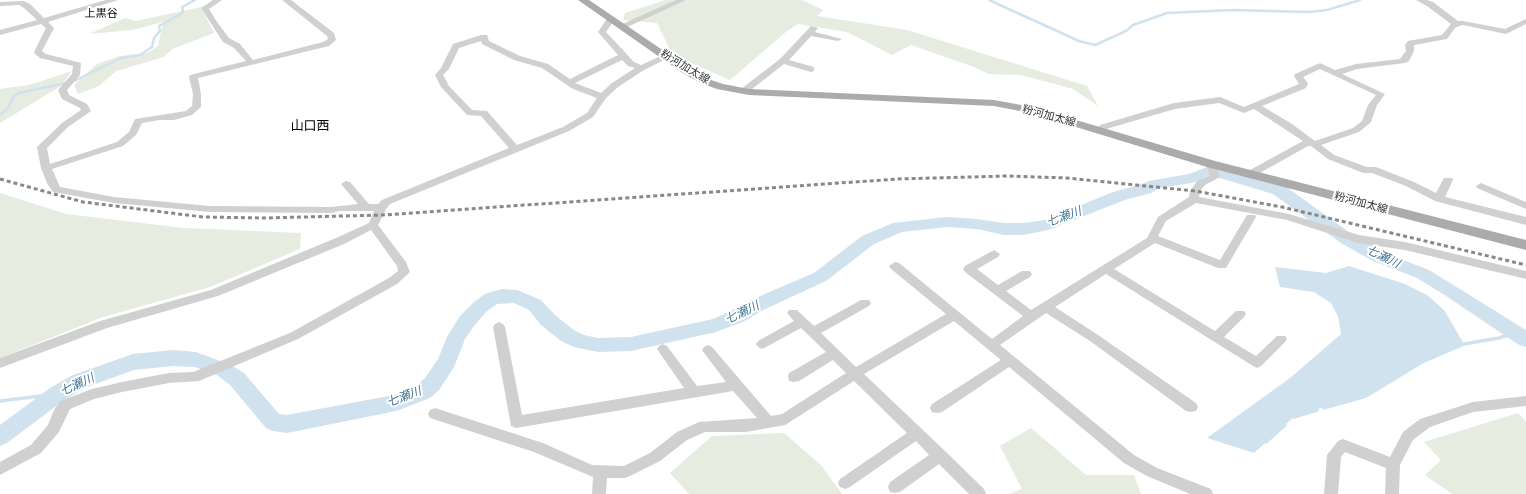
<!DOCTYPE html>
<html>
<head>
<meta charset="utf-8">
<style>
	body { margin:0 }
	canvas { display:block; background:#fff }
</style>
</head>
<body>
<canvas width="1526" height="494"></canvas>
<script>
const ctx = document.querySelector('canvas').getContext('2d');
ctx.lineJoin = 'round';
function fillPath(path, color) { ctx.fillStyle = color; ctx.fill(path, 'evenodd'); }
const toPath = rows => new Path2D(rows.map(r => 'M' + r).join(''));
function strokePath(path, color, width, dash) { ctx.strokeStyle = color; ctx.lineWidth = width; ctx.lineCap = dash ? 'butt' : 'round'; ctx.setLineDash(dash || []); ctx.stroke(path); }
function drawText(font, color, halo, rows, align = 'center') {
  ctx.font = font + ' "Work Sans","Noto Sans JP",sans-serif'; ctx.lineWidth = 4; ctx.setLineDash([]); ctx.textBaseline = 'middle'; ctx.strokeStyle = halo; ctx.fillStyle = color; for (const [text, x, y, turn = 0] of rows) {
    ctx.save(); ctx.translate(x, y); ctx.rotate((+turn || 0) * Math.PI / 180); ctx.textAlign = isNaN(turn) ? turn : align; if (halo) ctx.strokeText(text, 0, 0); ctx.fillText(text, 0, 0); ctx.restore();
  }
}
fillPath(toPath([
	[666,0,802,0,823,10,817,16,907,30,1087,86,1098,106,1073,89,1021,75,989,74,974,67,911,45,892,55,847,32,798,24,787,31,730,80,672,54,657,23,623,20,625,13],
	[201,7,214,33,172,49,164,57,116,71,99,86,78,94,74,85,97,64,120,56,147,53,158,46,163,22,132,30,89,34,125,18,136,21],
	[72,71,61,86,0,123,0,89,29,85],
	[0,193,66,214,184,228,301,233,300,249,210,287,103,317,0,358],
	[1518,413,1526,422,1526,494,1452,494,1425,475,1441,460,1424,442],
	[1031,428,1086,475,1134,475,1141,494,1008,494,1022,489,1000,446],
	[784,433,821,465,842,494,689,494,670,473,712,436]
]), '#e6ecdf');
fillPath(toPath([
	[1349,266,1405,284,1427,295,1444,310,1464,344,1422,362,1366,396,1296,415,1254,453,1207,438,1290,378,1341,334,1338,316,1331,303,1314,292,1280,287,1275,267,1326,273]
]), '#cfe2ee');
strokePath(toPath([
	[989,0,1079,41,1095,45,1126,31,1133,25,1167,13,1232,10,1309,12,1327,10,1360,0],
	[72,82,121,58,140,55,152,47,154,38,160,31,159,26,179,15,183,11,182,7,195,0],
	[0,115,8,108,13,97,19,93,66,83]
]), '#cfe2ee', 2.5);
strokePath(toPath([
	[0,401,57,394],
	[1324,408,1366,396,1422,362,1464,344,1499,338,1515,333],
	[1294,417,1317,410],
	[1266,442,1285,425]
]), '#cfe2ee', 3.5);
fillPath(toPath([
	[1207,167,1221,168,1285,186,1353,235,1385,253,1429,270,1526,330,1526,347,1519,345,1443,294,1417,278,1373,261,1341,243,1273,194,1220,178,1209,177,1192,183,1159,188,1151,193,1125,200,1048,230,1023,235,1004,235,977,229,947,227,902,232,874,244,826,281,763,310,745,321,716,332,631,351,598,352,574,347,561,341,541,325,529,310,514,303,497,304,486,312,474,326,465,339,454,367,439,390,430,398,396,411,287,433,273,431,266,428,230,385,217,375,195,367,173,366,134,370,87,387,64,400,7,443,0,446,0,425,50,388,73,375,133,354,173,350,196,352,231,365,244,373,279,414,287,415,394,395,416,386,425,378,438,359,447,337,460,316,474,302,485,294,491,292,502,289,517,290,541,300,555,315,575,331,584,335,598,338,631,337,713,319,731,311,751,300,814,273,862,236,893,223,947,217,977,219,1004,223,1023,223,1045,220,1113,192,1139,185,1149,181,1189,174,1207,167]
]), '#cfe2ee');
fillPath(toPath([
	[106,0,118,0,48,22,54,28,42,51,46,54,81,63,80,75,67,90,69,95,87,104,91,111,68,127,47,148,50,164,117,142,129,132,135,119,186,111,192,106,193,94,189,77,190,75,246,61,234,48,223,42,201,8,213,0,222,0,209,9,217,22,229,38,240,44,253,60,323,42,328,39,327,36,282,0,291,0,334,33,336,40,329,46,198,78,201,94,201,107,192,115,174,120,159,120,142,123,136,135,123,146,52,169,60,187,114,197,210,206,331,207,358,204,341,184,346,181,350,182,369,204,378,204,382,200,509,148,481,116,467,115,441,87,435,75,441,68,453,44,481,35,487,35,489,41,520,56,548,64,570,79,618,55,598,32,608,17,611,17,615,19,606,32,634,62,641,65,663,55,669,55,670,57,644,70,618,87,606,98,593,117,569,131,390,204,386,209,378,225,406,262,410,272,397,284,298,339,199,381,169,383,122,392,94,399,70,409,59,432,41,453,0,475,0,462,31,445,48,425,54,410,60,401,92,389,122,382,169,373,193,372,290,333,389,278,398,271,397,266,371,230,344,244,218,296,107,328,0,368,0,358,100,321,211,290,336,238,369,223,374,211,339,211,332,213,210,212,114,203,53,192,47,183,41,168,37,147,62,123,81,110,80,108,62,99,58,90,72,74,73,66,40,58,35,54,34,52,46,28,41,24,0,35,0,30,37,20,24,8,19,5,0,6,0,2,23,1,30,4,44,18,106,0],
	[481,41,482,44,514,60,542,68,573,89,597,98,587,113,563,127,517,145,487,111,472,110,449,86,443,75,449,69,459,48,481,41],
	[622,60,628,66,635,68,612,83,601,93,575,83,622,60],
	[676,0,686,0,625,28,618,26,676,0],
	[1416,0,1427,0,1433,2,1458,21,1463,21,1505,29,1526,19,1526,24,1506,34,1463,25,1459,26,1455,28,1447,39,1414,45,1414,51,1409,61,1405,63,1357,69,1342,74,1385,94,1377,105,1371,122,1359,132,1321,145,1334,155,1367,167,1376,167,1414,182,1436,193,1444,178,1452,178,1453,180,1445,197,1526,217,1526,225,1435,201,1406,186,1372,173,1363,173,1328,159,1311,146,1308,146,1258,174,1257,177,1249,177,1248,175,1250,170,1303,141,1254,109,1244,113,1219,103,1175,109,1106,129,1103,133,1097,133,1095,131,1100,125,1174,103,1220,97,1244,107,1299,84,1294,76,1295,74,1320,63,1335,70,1356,64,1400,59,1406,51,1405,45,1408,41,1442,35,1451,24,1427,6,1416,0],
	[1320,69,1376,95,1368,105,1362,121,1353,128,1315,141,1292,124,1262,106,1306,88,1308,83,1303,77,1320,69],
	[811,26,818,28,815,32,842,39,838,41,811,36,789,60,814,67,814,71,811,72,784,64,747,93,741,93,741,89,780,59,811,26],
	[1211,161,1216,164,1220,177,1205,185,1200,191,1199,197,1289,214,1359,235,1405,242,1526,271,1526,279,1405,250,1358,243,1287,220,1196,203,1166,221,1158,236,1220,260,1247,215,1255,215,1256,217,1226,268,1218,268,1155,243,1114,269,1215,331,1236,311,1244,311,1246,314,1244,317,1224,337,1256,356,1277,336,1285,336,1287,339,1285,342,1261,366,1257,368,1253,366,1106,274,1055,307,1098,335,1196,403,1198,407,1196,411,1191,412,1186,411,1090,341,1046,313,1000,345,1134,455,1157,468,1211,489,1213,494,1190,494,1147,476,1124,463,1009,367,942,412,937,413,932,412,930,408,932,404,1001,360,954,321,864,374,945,451,984,489,986,494,969,494,939,464,900,492,895,493,890,492,888,487,890,482,929,455,916,441,850,487,845,489,840,487,838,483,840,479,907,433,854,381,785,425,746,432,705,432,687,440,660,461,630,476,625,478,607,478,606,494,592,494,593,477,534,452,430,418,428,414,430,410,435,408,543,443,592,465,624,466,650,453,677,432,699,422,757,418,733,391,516,428,511,426,493,327,495,324,499,322,503,324,505,327,522,415,684,388,657,349,659,346,663,344,667,346,697,386,726,382,702,350,704,347,708,345,712,347,771,416,782,414,846,373,833,360,799,381,794,382,789,381,788,377,789,373,826,352,801,328,766,347,762,349,758,347,756,344,758,341,794,321,787,313,789,310,797,310,814,326,861,300,869,300,871,303,869,306,821,333,856,367,946,314,891,269,889,266,895,262,899,263,992,339,1023,316,965,272,963,269,965,266,994,250,1000,254,998,257,977,269,998,285,1022,271,1030,271,1032,274,1030,277,1006,291,1031,310,1147,238,1158,217,1189,197,1190,191,1197,181,1210,176,1206,164,1211,161],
	[1481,183,1526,202,1526,209,1477,188,1476,186,1481,183],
	[1526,396,1526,406,1473,412,1430,427,1413,440,1400,465,1399,494,1385,494,1386,468,1345,452,1341,457,1338,494,1324,494,1327,455,1338,441,1343,439,1390,457,1403,432,1420,419,1473,402,1526,396]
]), '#d0d0d0');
fillPath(toPath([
	[578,0,589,0,689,68,708,79,723,84,749,89,994,100,1032,107,1215,161,1526,240,1526,250,1207,167,1030,113,994,106,749,95,717,89,700,83,681,72,578,0]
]), '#ababab');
strokePath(toPath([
	[0,179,83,202,203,217,264,218,383,215,897,179,1007,176,1067,178,1195,191,1282,207,1526,265]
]), '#888', 3, [4, 3]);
drawText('11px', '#000', '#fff', [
	["上黒谷",101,14]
]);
drawText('11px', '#333', '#fff', [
	["粉河加太線",685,67,31],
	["粉河加太線",1049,116,15],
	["粉河加太線",1361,203,15]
]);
drawText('italic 12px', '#3f7597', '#fff', [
	["七瀬川",1064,217,-20],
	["七瀬川",1383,257,26],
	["七瀬川",742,313,-26],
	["七瀬川",77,385,-25],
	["七瀬川",404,397,-21]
]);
drawText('13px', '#000', '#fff', [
	["山口西",310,126]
]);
</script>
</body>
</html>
